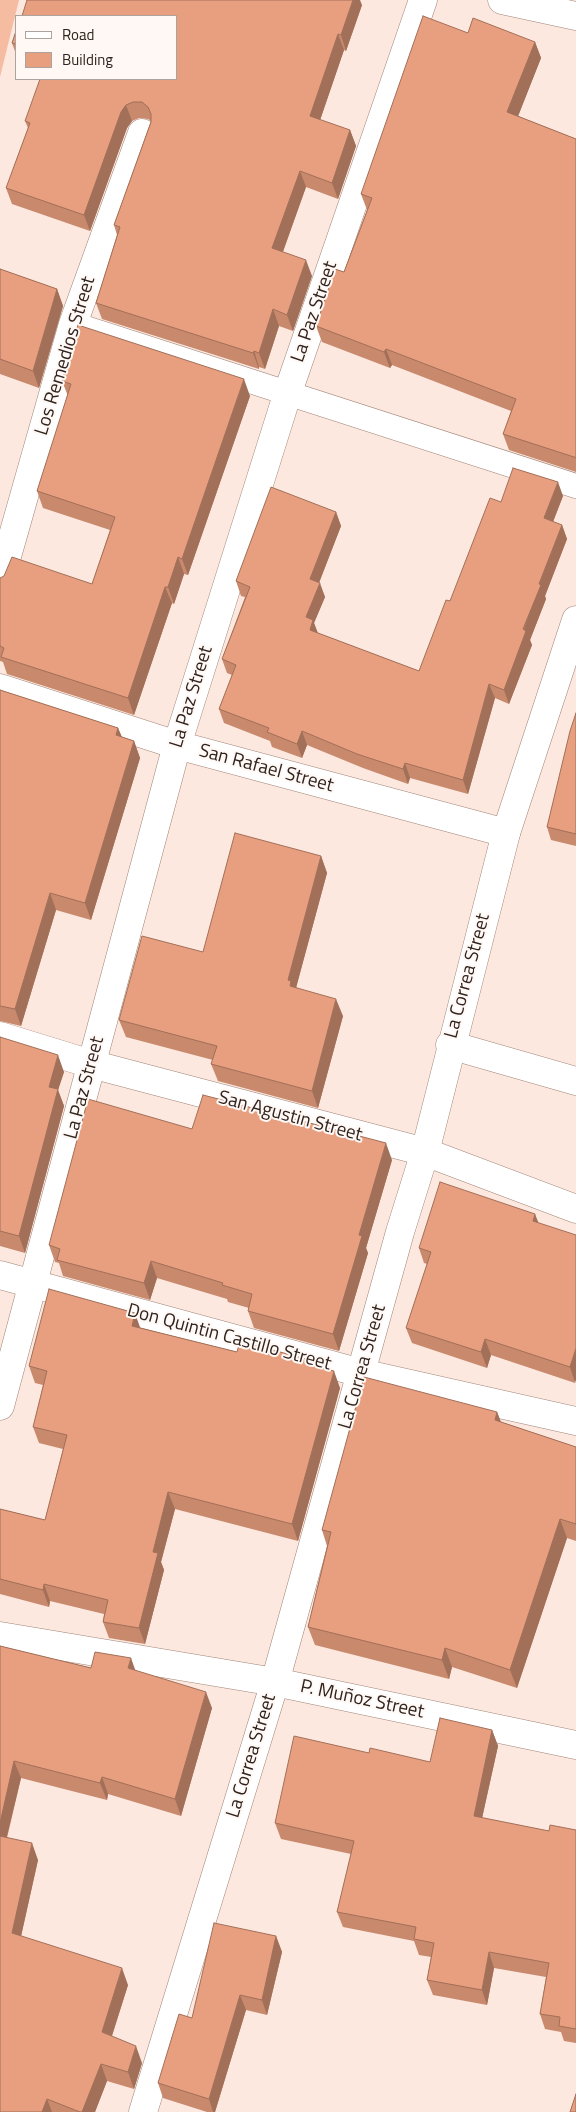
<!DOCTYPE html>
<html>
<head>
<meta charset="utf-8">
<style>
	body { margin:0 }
	#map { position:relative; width:576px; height:2112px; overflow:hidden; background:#fce8df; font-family:"Titillium Web",sans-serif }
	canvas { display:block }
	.legend { position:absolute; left:15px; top:15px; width:162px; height:65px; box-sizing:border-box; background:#fff8f5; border:1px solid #aca39f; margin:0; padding:6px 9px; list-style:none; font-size:15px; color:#2f231e }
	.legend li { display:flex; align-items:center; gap:10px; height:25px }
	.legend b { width:25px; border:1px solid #aca39f }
</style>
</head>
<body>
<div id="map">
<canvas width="576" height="2112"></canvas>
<ul class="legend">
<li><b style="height:6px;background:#fff"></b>Road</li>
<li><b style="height:14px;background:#e89f7f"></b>Building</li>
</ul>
</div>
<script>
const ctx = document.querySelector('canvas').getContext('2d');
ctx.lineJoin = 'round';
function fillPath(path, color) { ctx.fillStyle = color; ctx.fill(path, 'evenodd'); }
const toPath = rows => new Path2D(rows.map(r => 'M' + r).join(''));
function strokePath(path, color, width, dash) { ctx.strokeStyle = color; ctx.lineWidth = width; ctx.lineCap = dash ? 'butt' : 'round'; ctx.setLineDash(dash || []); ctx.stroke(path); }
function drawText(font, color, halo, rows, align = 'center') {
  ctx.font = font + ' "Titillium Web",sans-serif'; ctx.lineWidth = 4; ctx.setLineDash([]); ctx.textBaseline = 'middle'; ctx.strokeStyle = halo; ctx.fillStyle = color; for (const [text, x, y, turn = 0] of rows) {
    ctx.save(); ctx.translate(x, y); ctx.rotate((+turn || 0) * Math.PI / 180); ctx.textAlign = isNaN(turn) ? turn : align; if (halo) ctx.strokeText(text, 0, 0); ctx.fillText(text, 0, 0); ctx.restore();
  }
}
fillPath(toPath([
	[0,0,19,0,0,77]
]), '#f6bca2');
const service = toPath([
	[73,324,576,486]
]);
const minor = toPath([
	[0,581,73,324,142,133],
	[0,688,177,745,506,833],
	[0,1036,91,1064,425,1152,576,1209],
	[450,1045,576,1081],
	[0,1275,361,1373,576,1421],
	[0,1406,177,745,288,392,423,0],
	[0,1636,275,1682,576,1745]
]);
const tertiary = toPath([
	[502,0,576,16],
	[143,2112,275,1682,400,1232,425,1152,506,833,576,620]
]);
strokePath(service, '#a28578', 25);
strokePath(minor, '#a28578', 29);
strokePath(tertiary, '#a28578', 29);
strokePath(service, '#fff', 24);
strokePath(minor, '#fff', 28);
strokePath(tertiary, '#fff', 28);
fillPath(toPath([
	[362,5,346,51,344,50,320,120,350,130,356,146,338,199,306,187,283,252,312,276,293,331,279,326,265,369,259,367,259,369,102,319,96,303,117,235,114,225,151,121,148,119,139,118,132,121,127,128,90,231,12,204,6,188,28,128,25,121,176,79],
	[16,31,16,54,12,43],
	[468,33,535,42,541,58,518,116,576,139,576,472,509,450,503,434,511,411,392,365,390,368,322,342,316,326,344,272,367,210,361,194],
	[0,269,57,289,63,306,39,388,0,374],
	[62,381,250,396,188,575,184,574,174,604,172,603,134,715,7,674,3,662,0,661,0,578,92,584,110,530,43,508,37,491,68,396],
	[563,496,553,522,562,525,567,539,545,596,546,599,530,640,532,645,509,704,495,698,468,794,410,778,408,784,363,768,307,745,302,758,272,747,270,741,224,723,219,709,232,675,227,673,222,659,245,597,241,596,236,581,336,512,341,526,319,583,325,597,314,623,318,633,419,671,450,601,501,502],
	[0,690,118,728,122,737,134,741,140,758,91,920,56,910,21,1026,0,1021],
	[576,713,576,846,551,840,547,827],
	[321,856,327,873,296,987,343,1016,318,1108,218,1081,211,1064,213,1060,126,1037,119,1020],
	[0,1037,64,1072,58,1090,64,1106,25,1253,0,1246],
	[192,1129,392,1160,366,1248,368,1253,339,1351,254,1328,248,1311,249,1308,228,1302,227,1299,157,1278,150,1300,63,1276,59,1263,55,1262,49,1245],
	[535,1214,575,1383,491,1355,487,1368,412,1343,406,1328,427,1264,424,1263,419,1248],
	[141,1328,237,1352,324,1364,326,1369,340,1388,298,1541,175,1509,161,1562,164,1570,145,1644,109,1638,103,1622,104,1614,50,1601,49,1607,0,1594,0,1509,45,1520,63,1449,39,1443,33,1427,43,1385,35,1383,29,1366],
	[497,1412,501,1422,576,1447,576,1541,567,1538,517,1688,452,1667,449,1679,315,1645,308,1627,327,1546,322,1530],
	[0,1646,91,1668,135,1670,212,1708,181,1816,108,1794,107,1800,21,1778,7,1838,38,1860,21,1936,128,1985,112,2036,142,2063,134,2089,107,2081,95,2112,0,2112],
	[492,1730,498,1746,482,1818,549,1831,576,1830,576,2043,564,2041,561,2032,545,2029,540,2014,546,1977,494,1968,487,2005,433,1995,427,1980,431,1957,419,1955,414,1941,343,1927,337,1912,351,1854,281,1839,275,1823,369,1753,430,1762],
	[276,1936,282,1952,267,2015,246,2010,215,2112,207,2112,163,2098,158,2083,192,2018]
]), '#c8896d');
fillPath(toPath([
	[353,0,360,0,362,5,346,51,341,35],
	[338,34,344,50,316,132,310,116],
	[535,42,541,58,513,129,507,112],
	[126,105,132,121,127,128,90,231,84,215,121,112],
	[350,130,356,146,338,199,332,183],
	[300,171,306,187,278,265,272,248],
	[306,260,312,276,293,331,287,315],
	[57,289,63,306,39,388,33,371],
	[273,309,279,326,265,369,259,353],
	[386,349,392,365,390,368,384,352],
	[254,351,259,367,259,369,253,353],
	[244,379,250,396,188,575,182,559],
	[558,482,563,496,549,532,544,518],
	[336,512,341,526,315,593,310,579],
	[562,525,567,539,545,596,546,599,530,640,532,645,509,704,504,690,539,584],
	[178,557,184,574,174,604,168,587],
	[320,583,325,597,314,623,318,634,310,630,306,617],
	[165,587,172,603,134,715,128,698],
	[489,684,495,698,468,794,463,780],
	[118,728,125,745,116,735],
	[302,731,307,745,302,758,297,744],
	[134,741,140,758,91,920,85,903],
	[405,763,410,778,408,784,403,769],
	[321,856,327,873,295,992,297,998,288,980],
	[50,893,56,910,21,1026,15,1009],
	[336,999,343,1016,318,1108,312,1091],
	[58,1055,64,1072,58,1090,64,1106,25,1253,19,1236,49,1087],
	[386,1143,392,1160,366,1248,368,1253,339,1351,333,1334,359,1235],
	[535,1214,541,1229,533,1221],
	[151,1261,157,1278,150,1300,144,1283],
	[135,1313,141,1330,132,1326],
	[485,1339,491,1355,487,1368,481,1352],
	[576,1348,576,1380,575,1383,570,1367],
	[334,1371,340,1388,298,1541,292,1524],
	[497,1412,504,1430,495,1420],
	[168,1492,175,1509,161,1562,164,1570,145,1644,139,1628,153,1552],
	[560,1519,567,1538,517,1688,510,1670],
	[44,1584,50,1601,49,1607,43,1590],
	[445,1648,452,1667,449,1679,442,1660],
	[131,1658,137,1675,128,1668],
	[206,1692,212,1708,181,1816,175,1799],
	[492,1730,498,1746,479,1832,474,1816],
	[14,1761,21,1778,4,1848,0,1836,0,1823],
	[102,1777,108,1794,107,1800,100,1783],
	[32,1843,38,1860,18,1950,12,1933],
	[276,1936,282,1952,267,2015,262,2000],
	[489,1952,494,1968,487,2005,482,1990],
	[122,1968,128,1985,108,2048,102,2032],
	[240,1995,246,2010,215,2112,213,2112,209,2099],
	[136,2046,142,2063,134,2089,128,2072],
	[101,2064,107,2081,95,2112,82,2112],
	[47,2099,52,2112,42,2112]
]), '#a26f59');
const building = toPath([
	[27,0,353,0,341,35,338,34,310,116,350,130,332,183,300,171,272,248,306,260,287,315,273,309,259,353,254,351,253,353,96,303,120,227,114,225,151,122,151,114,148,107,142,102,133,102,126,105,121,112,84,215,6,188,30,123,25,121,40,79,176,79,176,16,22,16,27,0],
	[423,16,468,33,473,18,535,42,507,112,576,139,576,458,574,457,503,434,516,399,386,349,384,352,316,326,335,269,344,272,372,198,361,194,423,16],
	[16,31,16,44,12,43,16,31],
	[0,269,57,289,33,371,0,359,0,269],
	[78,325,244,379,182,559,178,557,168,587,165,587,128,698,1,657,4,648,0,646,0,578,4,576,12,557,92,584,115,517,37,491,71,384,62,381,78,325],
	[513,468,558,482,544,518,562,525,539,584,541,585,523,629,526,631,504,690,489,684,463,780,405,763,403,769,357,754,302,731,297,744,267,732,269,728,219,709,236,665,222,659,250,587,236,581,271,487,336,512,310,579,320,583,306,617,313,620,310,630,419,671,446,600,450,601,490,498,501,502,513,468],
	[0,690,118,728,116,735,134,741,85,903,50,893,15,1009,0,1006,0,690],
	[576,713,576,834,547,827,570,731,576,713],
	[235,833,321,856,288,980,291,981,290,986,336,999,312,1091,211,1064,217,1046,119,1020,142,936,203,952,235,833],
	[0,1037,58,1055,49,1087,58,1089,19,1236,0,1231,0,1037],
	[203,1095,386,1143,359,1235,362,1236,333,1334,248,1311,252,1294,222,1285,223,1283,151,1261,144,1283,57,1260,60,1249,49,1245,88,1099,192,1129,203,1095],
	[440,1182,535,1214,533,1221,576,1235,576,1348,570,1367,485,1339,481,1352,406,1328,431,1252,419,1248,440,1182],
	[49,1289,135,1313,132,1326,237,1352,240,1341,324,1364,322,1368,334,1371,292,1524,168,1492,153,1552,158,1553,139,1628,103,1622,108,1600,44,1584,43,1590,0,1579,0,1509,45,1520,67,1435,33,1427,47,1371,29,1366,49,1289],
	[364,1377,497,1412,495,1420,576,1447,576,1524,560,1519,510,1670,445,1648,442,1660,308,1627,331,1532,322,1530,364,1377],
	[0,1646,91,1668,95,1652,131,1658,128,1668,206,1692,175,1799,102,1777,100,1783,14,1761,0,1823,0,1646],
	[440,1718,492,1730,474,1816,549,1831,550,1825,576,1830,576,2029,559,2026,560,2017,540,2014,549,1963,489,1952,482,1990,427,1980,434,1943,414,1939,416,1927,337,1912,354,1841,275,1823,294,1736,369,1753,370,1748,430,1762,440,1718],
	[0,1836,32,1843,12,1933,122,1968,102,2032,136,2046,128,2072,101,2064,82,2112,80,2112,47,2099,42,2112,0,2112,0,1836],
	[214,1923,276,1936,262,2000,240,1995,209,2099,158,2083,179,2014,192,2018,214,1923],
	[576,2094,576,2112,570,2112,576,2094]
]);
fillPath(building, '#e89f7f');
strokePath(building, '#a26f59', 1);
drawText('19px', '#2f231e', '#fff8f5', [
	["La Paz Street",315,312,-71],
	["Los Remedios Street",66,356,-73],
	["La Paz Street",192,697,-73],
	["San Rafael Street",266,769,15],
	["La Correa Street",468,976,-75],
	["La Paz Street",85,1088,-75],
	["San Agustin Street",290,1117,15],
	["Don Quintin Castillo Street",229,1338,15],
	["La Correa Street",363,1367,-74],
	["P. Muñoz Street",362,1700,12],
	["La Correa Street",252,1756,-73]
]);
</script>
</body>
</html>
